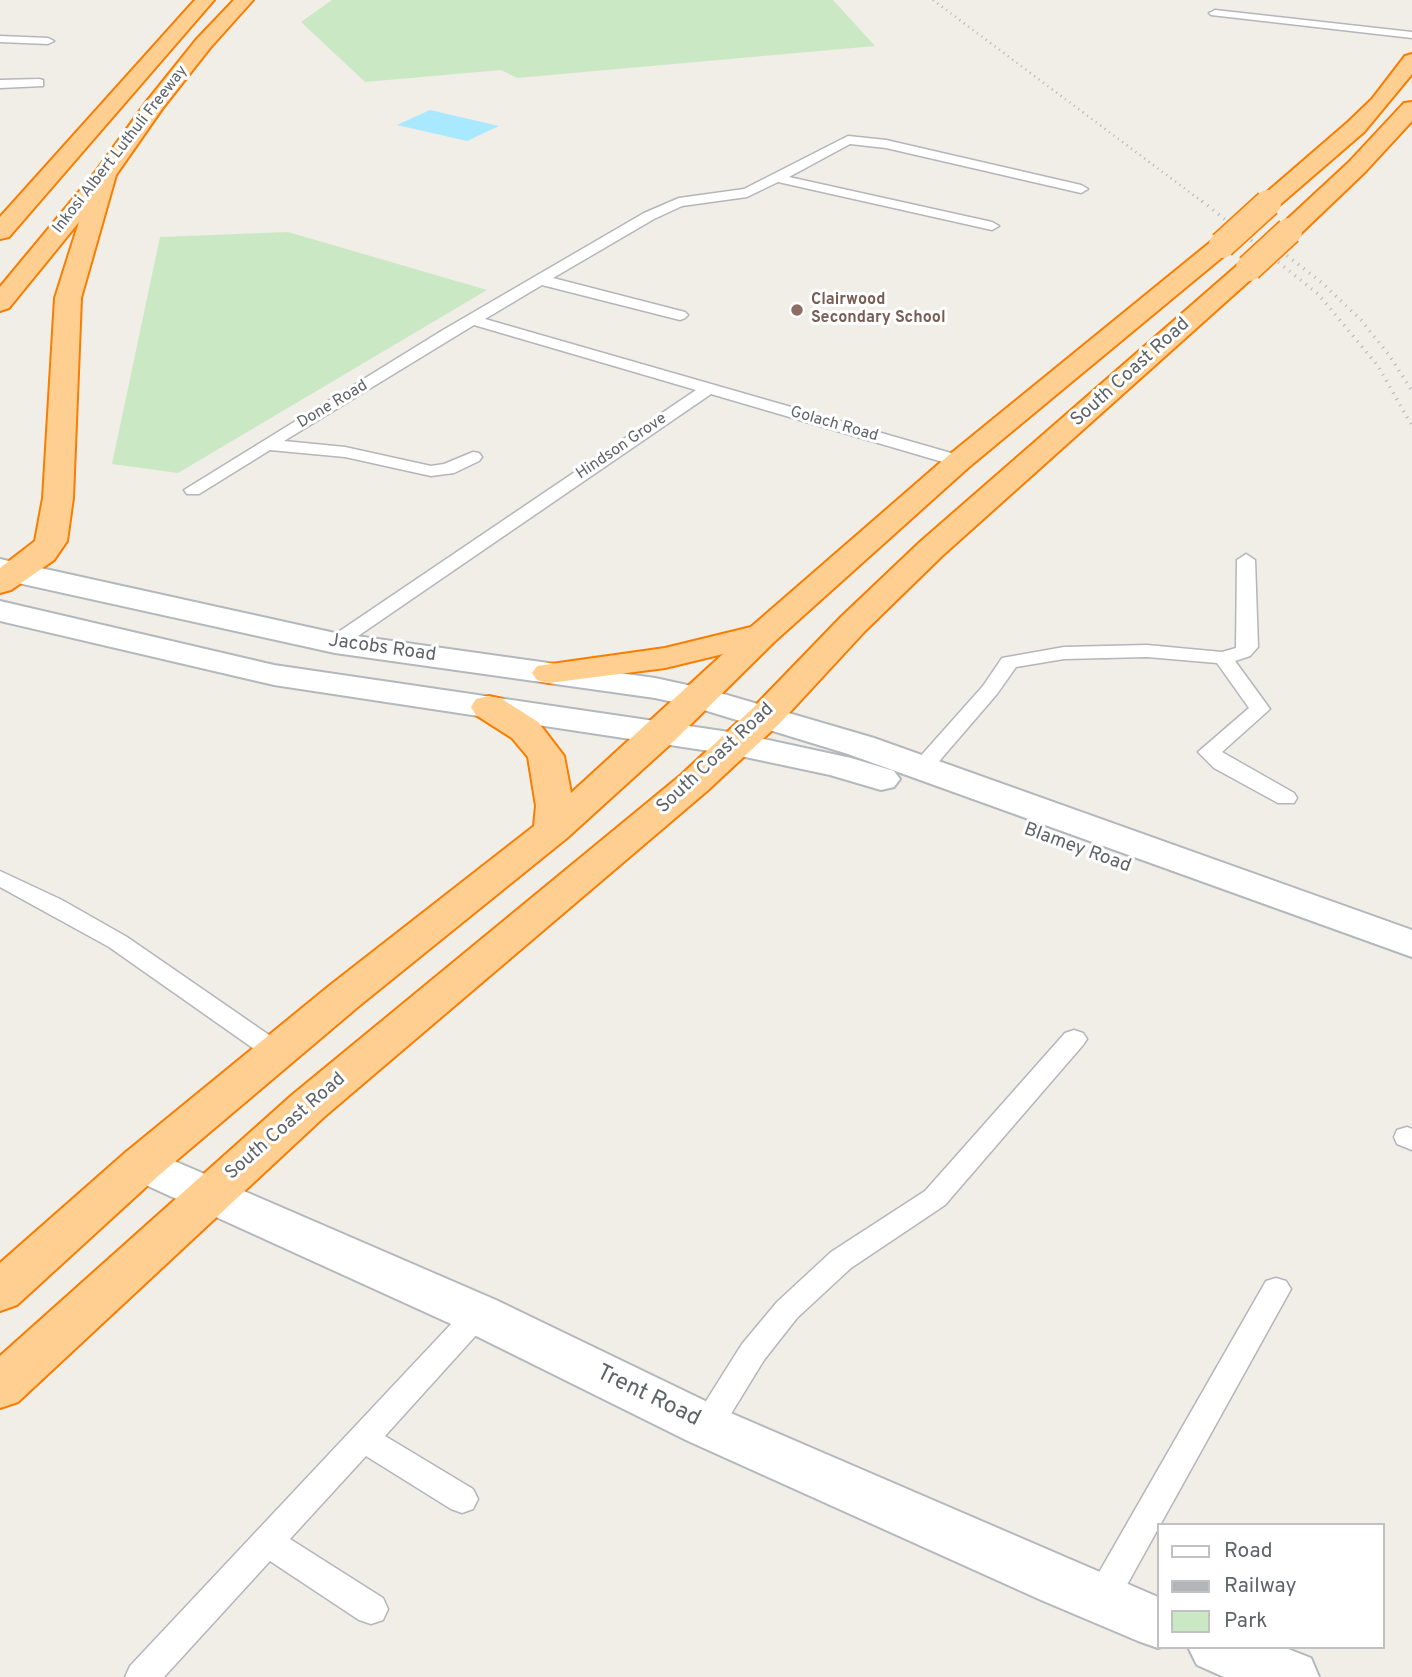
<!DOCTYPE html>
<html>
<head>
<meta charset="utf-8">
<style>
	body { margin:0 }
	#map { position:relative; width:1412px; height:1677px; overflow:hidden; background:#f1ede7; font-family:Overpass,sans-serif }
	canvas { display:block }
	.legend { position:absolute; left:1157px; top:1523px; width:228px; height:126px; box-sizing:border-box; background:#fff; border:2px solid #bfc1c3; margin:0; padding:9px 12px; list-style:none; font-size:21px; color:#5f6468 }
	.legend li { display:flex; align-items:center; gap:14px; height:35px }
	.legend b { width:35px; border:2px solid #bfc1c3 }
</style>
</head>
<body>
<div id="map">
<canvas width="1412" height="1677"></canvas>
<ul class="legend">
<li><b style="height:9px;background:#fff"></b>Road</li>
<li><b style="height:9px;background:#b4b5b6"></b>Railway</li>
<li><b style="height:19px;background:#cbe8c4"></b>Park</li>
</ul>
</div>
<script>
const ctx = document.querySelector('canvas').getContext('2d');
ctx.lineJoin = 'round';
function fillPath(path, color) { ctx.fillStyle = color; ctx.fill(path, 'evenodd'); }
const toPath = rows => new Path2D(rows.map(r => 'M' + r).join(''));
function strokePath(path, color, width, dash) { ctx.strokeStyle = color; ctx.lineWidth = width; ctx.lineCap = dash ? 'butt' : 'round'; ctx.setLineDash(dash || []); ctx.stroke(path); }
function drawText(font, color, halo, rows, align = 'center') {
  ctx.font = font + ' Overpass,sans-serif'; ctx.lineWidth = 6; ctx.setLineDash([]); ctx.textBaseline = 'middle'; ctx.strokeStyle = halo; ctx.fillStyle = color; for (const [text, x, y, turn = 0] of rows) {
    ctx.save(); ctx.translate(x, y); ctx.rotate((+turn || 0) * Math.PI / 180); ctx.textAlign = isNaN(turn) ? turn : align; if (halo) ctx.strokeText(text, 0, 0); ctx.fillText(text, 0, 0); ctx.restore();
  }
}
fillPath(toPath([
	[332,0,833,0,875,46,517,78,501,70,365,82,301,22],
	[288,232,487,290,178,473,112,464,160,237]
]), '#cbe8c4');
fillPath(toPath([
	[430,110,499,126,467,141,397,125]
]), '#a9e9ff');
const lane = toPath([
	[1215,10,1412,32,1412,38,1211,15,1209,13,1215,10],
	[0,36,48,38,54,41,48,44,0,42,0,36],
	[39,79,43,80,43,86,0,88,0,80,39,79],
	[848,136,886,140,1081,185,1088,189,1081,193,886,148,850,144,789,177,992,222,999,226,992,230,778,182,747,197,682,206,654,219,553,278,685,312,688,315,685,318,680,320,542,285,485,319,965,457,968,461,965,465,953,465,711,394,342,647,335,649,328,647,325,643,328,639,696,390,474,325,284,441,345,447,431,466,444,464,473,452,479,453,482,457,479,461,454,473,431,476,345,457,270,450,199,494,187,494,184,490,443,330,644,213,679,198,744,189,848,136],
	[1246,554,1255,560,1258,647,1250,656,1235,661,1270,709,1222,752,1294,793,1297,798,1294,803,1278,803,1214,768,1198,752,1249,708,1217,663,1147,657,1064,659,1016,667,997,694,929,773,913,773,910,768,983,686,1002,658,1064,647,1147,645,1222,652,1236,648,1237,560,1246,554],
	[0,871,62,900,127,937,285,1046,289,1052,285,1058,276,1061,267,1058,109,947,0,887,0,871],
	[1074,1030,1083,1033,1087,1039,1083,1045,945,1205,851,1268,797,1318,764,1360,718,1435,707,1439,696,1435,692,1426,696,1417,742,1344,777,1302,831,1252,925,1191,1065,1033,1074,1030],
	[1407,1127,1412,1129,1412,1150,1397,1144,1394,1137,1397,1130,1407,1127],
	[1276,1278,1286,1281,1291,1289,1113,1610,1101,1615,1089,1610,1084,1600,1089,1590,1266,1281,1276,1278],
	[478,1303,488,1306,493,1314,488,1322,385,1436,473,1489,478,1499,473,1509,462,1513,451,1509,366,1456,290,1539,383,1598,388,1609,383,1620,371,1624,359,1620,270,1561,164,1677,125,1677,130,1666,468,1306,478,1303]
]);
const secondary = toPath([
	[0,559,335,633,655,678,710,690,874,738,1412,930,1412,957,848,754,691,706,655,698,335,653,0,579,0,559],
	[0,601,274,665,736,733,851,758,894,771,900,779,894,787,881,790,830,775,736,755,274,685,0,621,0,601],
	[142,1147,496,1300,726,1411,1158,1597,1158,1647,1161,1647,1158,1648,1138,1641,1041,1600,688,1441,460,1328,126,1176,119,1164,126,1152,142,1147],
	[1188,1647,1283,1647,1311,1658,1319,1677,1224,1677,1197,1665,1188,1647]
]);
const highway = toPath([
	[195,0,214,0,9,237,0,239,0,217,195,0],
	[234,0,253,0,210,48,162,109,116,175,81,298,73,498,67,541,54,560,11,590,0,593,0,568,35,541,43,498,55,298,79,222,9,308,0,311,0,287,97,170,147,101,196,40,234,0],
	[1412,54,1412,74,1364,132,1276,208,1260,208,1256,203,1260,198,1348,122,1372,99,1405,56,1412,54],
	[1412,102,1412,121,1365,172,1298,236,1289,238,1280,236,1277,231,1280,226,1349,162,1404,103,1412,102],
	[1222,238,1231,240,1234,245,1231,250,969,467,774,642,675,740,567,838,359,1006,158,1176,17,1305,0,1311,0,1263,126,1152,329,986,534,826,536,806,528,757,512,738,476,715,471,707,476,699,489,696,502,699,538,722,564,756,571,793,723,654,665,668,549,683,537,680,532,673,537,666,665,648,751,627,949,455,1213,240,1222,238],
	[1249,260,1258,263,1262,268,1258,273,942,556,865,631,779,724,707,791,324,1117,18,1402,0,1408,0,1356,292,1095,681,775,753,708,841,617,920,542,1240,263,1249,260]
]);
strokePath(lane, '#b3b6ba', 3);
strokePath(secondary, '#b3b8bc', 4);
strokePath(highway, '#f87d00', 4);
fillPath(lane, '#fff');
fillPath(secondary, '#fff');
fillPath(highway, '#ffcf91');
strokePath(toPath([
	[933,0,1204,203]
]), '#b4b5b6', 2.5, [1, 4.5]);
strokePath(toPath([
	[1202,201,1318,294,1378,366,1412,426],
	[1276,247,1321,282,1361,320,1389,355,1412,391]
]), '#b4b5b6', 3.5, [1, 6]);
const highwayBridge = toPath([
	[1222,245,1268,203],
	[1249,268,1289,231]
]);
strokePath(highwayBridge, '#f87d00', 29, []);
strokePath(highwayBridge, '#ffcf91', 26);
for (const [x, y, r, color] of [
	[797,310,7,"#8d6e63"]
]) { const dot = new Path2D(); dot.arc(x, y, r, 0, 2 * Math.PI); ctx.fillStyle = color; ctx.fill(dot); strokePath(dot, '#fff', 2.5); }
drawText('16px', '#5f6468', '#fff', [
	["Inkosi Albert Luthuli Freeway",121,150,-52],
	["Done Road",333,405,-31],
	["Golach Road",834,425,16],
	["Hindson Grove",622,447,-34]
]);
drawText('bold 16px', '#785e54', '#fff', [
	["Clairwood",811,301],
	["Secondary School",811,319]
], 'left');
drawText('19px', '#5f6468', '#fff', [
	["South Coast Road",1131,373,-42],
	["Jacobs Road",382,649,8],
	["South Coast Road",716,759,-43],
	["Blamey Road",1077,849,20],
	["South Coast Road",286,1127,-41]
]);
drawText('23px', '#5f6468', '#fff', [
	["Trent Road",648,1397,26]
]);
</script>
</body>
</html>
